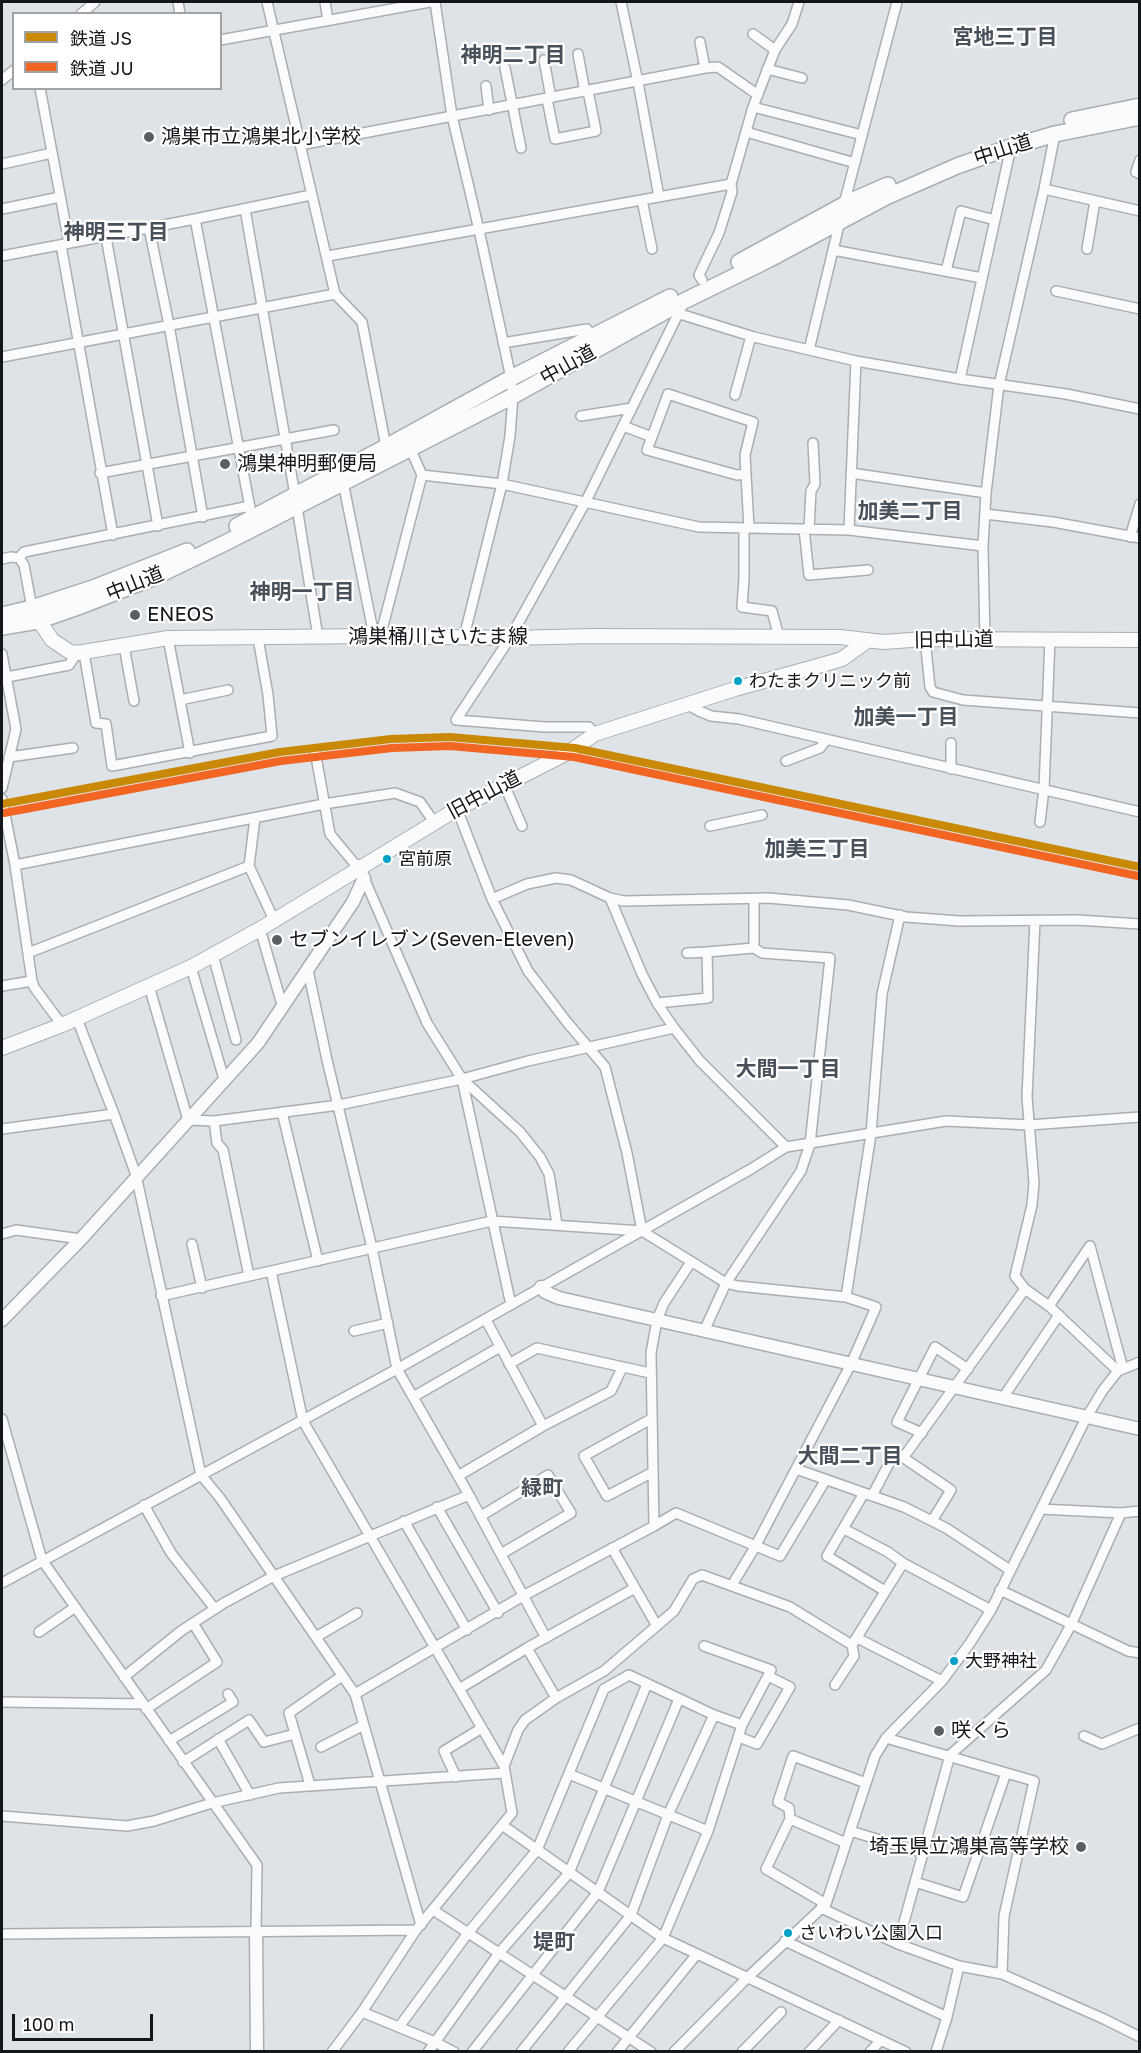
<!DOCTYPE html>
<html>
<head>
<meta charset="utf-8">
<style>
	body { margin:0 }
	#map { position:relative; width:1141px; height:2053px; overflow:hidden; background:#dee3e8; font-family:"Golos Text","Noto Sans JP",sans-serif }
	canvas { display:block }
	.frame { position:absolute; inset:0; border:3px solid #13161a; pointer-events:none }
	.legend { position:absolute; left:12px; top:12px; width:210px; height:78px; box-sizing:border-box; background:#fff; border:2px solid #a1a2a3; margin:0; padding:8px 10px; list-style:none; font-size:18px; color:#13161a }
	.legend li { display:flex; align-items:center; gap:12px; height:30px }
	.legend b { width:30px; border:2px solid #a1a2a3 }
	.scale { position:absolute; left:12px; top:2014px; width:141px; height:27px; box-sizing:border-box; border:3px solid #13161a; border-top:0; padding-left:8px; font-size:18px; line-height:21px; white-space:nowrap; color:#13161a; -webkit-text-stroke:4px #fff; paint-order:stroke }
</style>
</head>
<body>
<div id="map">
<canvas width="1141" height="2053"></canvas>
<div class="frame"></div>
<ul class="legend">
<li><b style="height:8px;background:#c98905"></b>鉄道 JS</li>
<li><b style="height:8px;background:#f26522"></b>鉄道 JU</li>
</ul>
<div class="scale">100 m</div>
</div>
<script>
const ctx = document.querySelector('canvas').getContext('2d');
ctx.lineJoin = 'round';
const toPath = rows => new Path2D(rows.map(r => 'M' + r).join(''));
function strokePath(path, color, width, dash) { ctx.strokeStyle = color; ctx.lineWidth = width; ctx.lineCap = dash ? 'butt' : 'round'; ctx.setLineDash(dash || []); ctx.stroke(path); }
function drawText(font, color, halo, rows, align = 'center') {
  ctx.font = font + ' "Golos Text","Noto Sans JP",sans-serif'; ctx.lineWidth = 4.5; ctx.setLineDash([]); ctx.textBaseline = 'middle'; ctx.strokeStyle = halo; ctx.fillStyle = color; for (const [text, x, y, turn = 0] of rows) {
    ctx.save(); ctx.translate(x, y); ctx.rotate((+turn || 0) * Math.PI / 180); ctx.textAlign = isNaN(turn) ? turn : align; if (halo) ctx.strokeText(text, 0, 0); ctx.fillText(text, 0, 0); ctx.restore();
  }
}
const minor = toPath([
	[178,2,180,14],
	[267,2,335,294,362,322,386,447],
	[325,2,328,20],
	[435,2,452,116,479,230,511,378,513,396,510,436,502,484,464,637],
	[621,2,638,82,659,197],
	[81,14,95,2],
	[753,34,775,50],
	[220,40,430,2],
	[700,42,705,68],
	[578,54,585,92],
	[544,60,551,98],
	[505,68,521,148],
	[767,69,802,78],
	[2,80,14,70],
	[486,86,489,110],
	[40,88,69,243],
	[547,99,555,139,596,131,588,91],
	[753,107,862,135],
	[746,132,855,163],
	[300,145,705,68,718,67,758,95],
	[1140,160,1136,172,1140,174],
	[2,164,52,153],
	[1044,189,1140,211],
	[642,200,652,249],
	[844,204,897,2],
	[2,209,60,197],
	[245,209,295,495],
	[195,219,252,518],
	[149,228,169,325,203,517],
	[106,237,158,526],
	[61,245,113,535],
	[1087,249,1095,201],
	[833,250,982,278],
	[2,256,195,219,311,195],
	[328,256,731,184],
	[946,271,961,211,995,220],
	[702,280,699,275,719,233,732,192,731,184,753,107,775,50,792,24,799,2],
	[1056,291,1140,309],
	[680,314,754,337,856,361,960,379,1066,394,1140,409],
	[503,343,587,329,593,338],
	[809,350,840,221],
	[2,357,335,294],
	[960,379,1011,147],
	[735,395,751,336],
	[581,416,632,408],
	[623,426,652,437],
	[100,473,334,430],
	[851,473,986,493],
	[746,474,737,475,647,450,668,394,753,422,745,455,746,474,749,528],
	[422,475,502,484,699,527,849,530,983,546],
	[343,482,374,636],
	[297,507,318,637],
	[985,514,1053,522,1140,538],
	[744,528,744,578,742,607,772,611,779,637],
	[804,529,809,575,868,570],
	[809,529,811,491,815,484,813,443],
	[849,530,856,361],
	[1130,537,1140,504],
	[19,558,24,565,32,608],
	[2,559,11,557,19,558,24,552,250,506],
	[374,636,383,626,422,475,410,448],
	[168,638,190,753],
	[925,639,930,687,933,692,963,700,1140,713],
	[985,639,983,546,986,493,999,385,1044,189,1055,134],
	[124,646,134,701],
	[84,653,96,723,106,724,112,766,272,736,268,695,258,638],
	[2,654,16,729,2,788],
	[2,678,69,665,77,653],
	[180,700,228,690],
	[688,705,699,711,711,716,739,719,1140,812],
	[595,734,589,727,545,727,456,720,510,638,586,501,684,302],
	[951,743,951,769],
	[315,751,330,834,354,863,362,867,364,878,427,1023,462,1079,520,1132,540,1157,549,1174,557,1224],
	[9,757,73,748],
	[786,761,820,748,826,740],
	[504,784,522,826],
	[2,799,15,865,32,981,34,987,62,1025],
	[457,809,492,899,528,971,566,1021,605,1067,627,1153,642,1231],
	[255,818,249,866,274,920],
	[1040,822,1044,789,1050,639],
	[710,826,762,815],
	[15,865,324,804,395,793,420,802,434,822],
	[610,898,642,974,657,1003,674,1028,700,1061,786,1147],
	[492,899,527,884,556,878,571,880,610,898,624,901,768,898,848,905,906,917,959,921,1077,920,1140,924],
	[1035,921,1027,1097,1034,1183,1032,1205,1015,1276,1025,1289,1049,1306,1118,1371],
	[260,929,283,1008],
	[707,952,754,948],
	[28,953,249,866],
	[213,955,236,1040],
	[191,967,224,1079],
	[308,970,327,1060,372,1248,397,1369,469,1495,546,1638],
	[2,986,32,981],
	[149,986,188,1120,214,1121,339,1105,462,1079,528,1061,674,1028],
	[657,1003,708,998,707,952,687,953],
	[77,1019,114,1114,136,1175,201,1475,220,1498,355,1694,421,1925],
	[462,1079,511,1305],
	[282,1112,318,1261],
	[214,1121,217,1143,223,1150,249,1276],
	[2,1129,114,1114],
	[2,1234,16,1230,81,1239],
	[192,1244,202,1288],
	[271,1271,303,1421,504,1766,512,1813,416,1930,362,2012,332,2052],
	[161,1296,492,1221,642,1231,726,1283,738,1286,846,1297,876,1307,851,1364,755,1547,732,1585],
	[846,1297,871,1134,882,994,900,915],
	[1049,1306,1090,1246,1123,1369],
	[486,1320,543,1426],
	[354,1331,388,1323],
	[704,1331,726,1283,801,1171,810,1144,830,958,762,953,754,948,754,899],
	[509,1364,537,1348,650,1373],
	[413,1397,500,1347],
	[1002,1399,1059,1315],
	[2,1419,42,1560,257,1865,256,1931],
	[651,1419,584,1456,607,1496,653,1472],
	[922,1433,897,1422,935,1347,968,1369],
	[903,1458,1025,1289],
	[796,1469,904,1507,946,1528,1010,1570],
	[458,1476,543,1426,611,1391,622,1368],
	[864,1493,827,1556,885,1591],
	[872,1496,895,1452,951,1490,932,1521],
	[144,1505,171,1553,215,1609],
	[437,1507,498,1613],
	[1041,1509,1121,1513,1140,1511],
	[481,1516,548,1475,571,1513,501,1554],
	[404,1521,467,1630],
	[654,1526,676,1513,780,1556,825,1481],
	[844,1529,888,1552,903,1563,991,1610],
	[612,1548,657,1626],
	[2,1583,397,1369,751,1169,786,1147,946,1121,1029,1125,1140,1117],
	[1000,1590,1128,1651,1140,1653],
	[39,1632,74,1608],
	[316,1637,357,1613],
	[857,1638,942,1681],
	[527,1648,556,1698],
	[124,1677,181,1631,224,1603,274,1576,469,1495],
	[835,1685,854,1656,852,1645,903,1563],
	[459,1689,527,1648,635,1588],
	[355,1694,523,1596,654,1526,651,1353,657,1320,664,1303,691,1262],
	[2,1702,143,1704],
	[146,1709,217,1662,193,1623],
	[1084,1736,1102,1744,1140,1728],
	[739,1737,757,1744,790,1687,768,1676],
	[886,1738,1034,1781,1004,1916,1002,1974],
	[218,1739,250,1795],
	[169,1741,233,1702,228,1694],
	[321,1747,364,1725],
	[183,1762,249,1720,264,1742,295,1734],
	[504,1766,518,1730,525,1720,556,1698,604,1671,674,1611,693,1579,702,1575,790,1607,852,1645],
	[569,1774,708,1831],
	[456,1777,444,1751,482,1728],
	[310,1785,289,1713,342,1676],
	[2,1816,127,1826,154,1821,212,1803,279,1788,504,1773],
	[790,1819,846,1843],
	[502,1825,663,1938,906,2052],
	[850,1831,924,1853],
	[915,1882,963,1897,1006,1773],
	[826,1904,766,1869,790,1819,789,1808,778,1802,793,1756,866,1783],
	[821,1908,898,1944,959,1966,1002,1974,1104,2019,1140,2037],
	[433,1910,651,2052],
	[2,1934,416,1930],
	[785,1941,947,2017],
	[898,1944,950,1755,1046,1670,1071,1625,1121,1513],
	[362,2012,435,2042,454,2052],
	[399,2027,468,1933,537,1850,604,1689,629,1675,714,1715,742,1725],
	[428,2052,499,1953,569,1873,647,1684],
	[472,2052,598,1892,679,1699],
	[521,2052,631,1915,668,1815,714,1715],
	[568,2052,663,1938,708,1831,742,1725,771,1670,704,1646],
	[617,2052,697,1954],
	[674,2052,747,1978,826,1904,875,1756,886,1738,942,1681,970,1643,991,1610,1086,1418,1103,1390,1118,1371,1140,1362],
	[742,2052,781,2012],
	[809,2052,839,2020],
	[870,2052,881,2040],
	[936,2052,947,2017,959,1966]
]);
const tertiary = toPath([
	[541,1287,545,1292,559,1298,1140,1429],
	[2,1320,81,1239,258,1043,353,902,364,878],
	[256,1931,257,2052]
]);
const secondary = toPath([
	[34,613,52,640,70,652,77,653,168,638,374,636,510,638,593,636,840,637,883,642,925,639,1140,640],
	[2,1048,62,1025,191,967,260,929,457,809,569,752,595,734,735,689,832,662,842,659,867,641]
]);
const trunk = toPath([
	[1072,120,1140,106],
	[739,262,849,202,888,185],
	[237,526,386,447,511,378,670,297],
	[2,615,32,608,93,588,187,551],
	[2,627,38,621,78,607,155,577,229,541,513,396,684,301,768,260,886,197,957,166,1011,147,1055,134,1140,117]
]);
strokePath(minor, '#aaaeb2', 12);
strokePath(tertiary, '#aaaeb2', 15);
strokePath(secondary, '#aaaeb2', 16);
strokePath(trunk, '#aaaeb2', 18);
strokePath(minor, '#fafbfc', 9);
strokePath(tertiary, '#fafbfc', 12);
strokePath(secondary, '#fafbfc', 14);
strokePath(trunk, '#fafbfc', 15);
strokePath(toPath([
	[2,804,280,752,391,739,450,737,575,748,1140,867]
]), '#c98905', 8);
strokePath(toPath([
	[4,813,281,761,392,748,450,746,574,757,1138,876]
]), '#f26522', 8);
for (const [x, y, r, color] of [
	[149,137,6,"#5a5e62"],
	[225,464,6,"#5a5e62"],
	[135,615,6,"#5a5e62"],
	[738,681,5,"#01a2c5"],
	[387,859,5,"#01a2c5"],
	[277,940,6,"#5a5e62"],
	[954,1661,5,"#01a2c5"],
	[939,1731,6,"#5a5e62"],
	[1081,1847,6,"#5a5e62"],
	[788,1933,5,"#01a2c5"]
]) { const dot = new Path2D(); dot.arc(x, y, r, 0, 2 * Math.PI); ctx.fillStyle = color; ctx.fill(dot); strokePath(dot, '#fff', 2); }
drawText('18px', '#13161a', '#fff', [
	["わたまクリニック前",749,681],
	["宮前原",398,859],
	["大野神社",965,1661],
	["さいわい公園入口",799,1933]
], 'left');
drawText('20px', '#13161a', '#fff', [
	["鴻巣市立鴻巣北小学校",161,137],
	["鴻巣神明郵便局",237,464],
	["ENEOS",147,615],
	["セブンイレブン(Seven-Eleven)",289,940],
	["咲くら",951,1731],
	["埼玉県立鴻巣高等学校",1069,1847,"right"]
], 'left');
drawText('20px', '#13161a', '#fff', [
	["中山道",1003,150,-18],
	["中山道",568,365,-29],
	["中山道",135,584,-22],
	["鴻巣桶川さいたま線",438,637],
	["旧中山道",954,640,-1],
	["旧中山道",484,795,-28]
]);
drawText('bold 21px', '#485059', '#fff', [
	["宮地三丁目",1005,37],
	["神明二丁目",513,55],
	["神明三丁目",116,232],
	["加美二丁目",910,511],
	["神明一丁目",302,592],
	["加美一丁目",906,717],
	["加美三丁目",817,849],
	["大間一丁目",788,1069],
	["大間二丁目",850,1456],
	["緑町",542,1488],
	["堤町",554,1942]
]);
</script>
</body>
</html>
